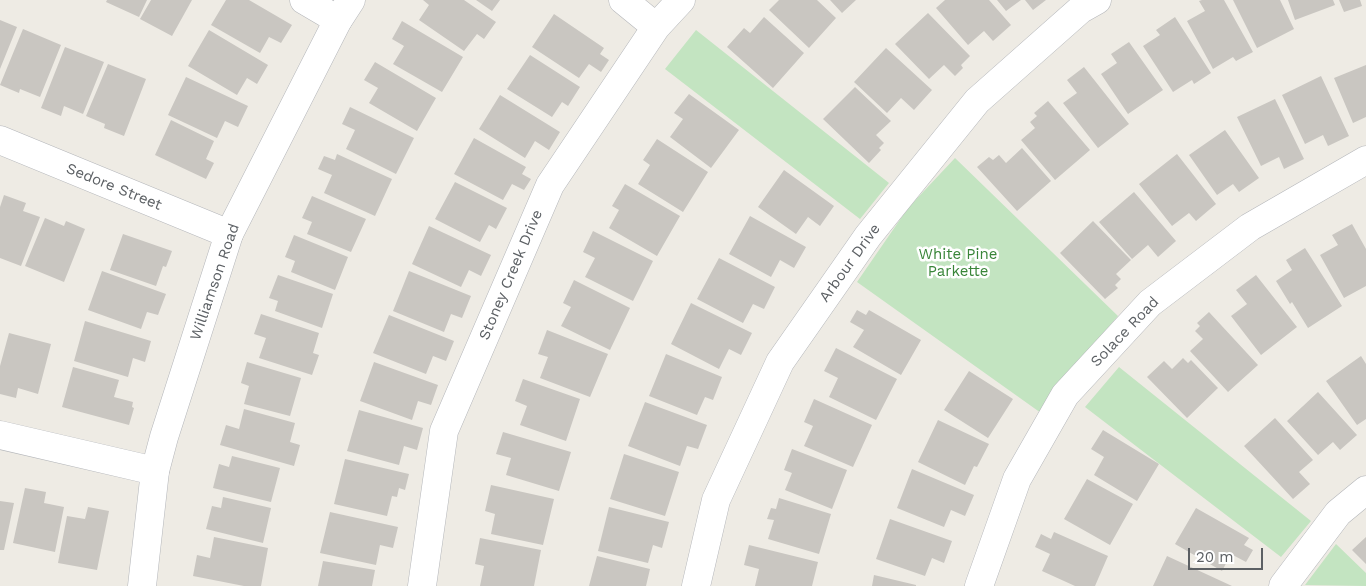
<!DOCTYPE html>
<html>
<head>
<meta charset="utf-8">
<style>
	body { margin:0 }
	#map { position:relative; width:1366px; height:586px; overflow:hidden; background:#eeebe4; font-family:"Work Sans",sans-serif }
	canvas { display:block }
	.scale { position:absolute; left:1188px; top:548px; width:75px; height:22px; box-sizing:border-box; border:2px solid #5c6064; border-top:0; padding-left:6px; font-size:15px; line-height:18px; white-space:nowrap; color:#5c6064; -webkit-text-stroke:4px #fff; paint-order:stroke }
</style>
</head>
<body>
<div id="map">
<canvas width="1366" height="586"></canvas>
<div class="scale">20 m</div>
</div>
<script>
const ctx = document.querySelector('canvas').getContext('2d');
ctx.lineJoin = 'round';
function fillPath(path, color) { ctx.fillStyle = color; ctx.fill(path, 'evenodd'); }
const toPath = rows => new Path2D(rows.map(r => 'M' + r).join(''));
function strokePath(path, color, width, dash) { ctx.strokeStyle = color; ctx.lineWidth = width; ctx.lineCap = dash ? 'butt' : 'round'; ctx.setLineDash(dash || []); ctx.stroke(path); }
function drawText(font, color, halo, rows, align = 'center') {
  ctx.font = font + ' "Work Sans",sans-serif'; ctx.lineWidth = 5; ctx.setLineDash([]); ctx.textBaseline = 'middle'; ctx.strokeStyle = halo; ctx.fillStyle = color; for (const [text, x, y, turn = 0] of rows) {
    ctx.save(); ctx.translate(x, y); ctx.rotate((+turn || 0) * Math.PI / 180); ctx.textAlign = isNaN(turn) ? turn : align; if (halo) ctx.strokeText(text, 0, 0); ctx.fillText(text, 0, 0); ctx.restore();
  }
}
fillPath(toPath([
	[696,30,889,183,860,219,665,69],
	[955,158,1118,316,1077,364,1041,413,857,282,908,208],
	[1119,367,1311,521,1281,557,1085,407],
	[1336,544,1366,573,1366,586,1305,585]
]), '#c3e4c1');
fillPath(toPath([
	[107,0,147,0,139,17,106,2],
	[151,0,192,0,172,36,140,19],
	[226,0,249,0,292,25,281,43,269,37,260,53,211,25],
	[423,0,464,0,496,22,484,39,477,34,464,51,419,20,429,5],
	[476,0,500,0,492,11],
	[779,0,817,0,836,18,809,48,769,10],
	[830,0,856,0,842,13],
	[945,0,989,0,1011,25,993,41,984,31,968,45,936,8],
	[997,0,1021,0,1006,11],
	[1025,0,1046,0,1033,10],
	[1202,0,1224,0,1253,52,1236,61,1233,57,1213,69,1187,21,1205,11,1199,1],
	[1233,0,1280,0,1294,29,1257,48],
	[1288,0,1333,0,1335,5,1295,20],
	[1339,0,1360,0,1362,6,1344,12],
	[928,13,970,56,961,65,963,68,955,76,944,65,929,79,895,44],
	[554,14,604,48,600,54,609,60,601,72,589,64,579,78,532,47],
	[764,17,804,53,773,88,727,47,744,28,750,33],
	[1175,17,1211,73,1194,84,1192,80,1173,92,1143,46,1160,35,1156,30],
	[0,20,17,27,0,69],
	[402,21,463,57,442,92,393,64,404,46,392,39],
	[23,29,61,45,40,97,20,89,19,93,0,85],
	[209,30,268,65,257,84,247,78,237,95,188,66],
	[1129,42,1163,90,1128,114,1101,74,1117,63,1111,54],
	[65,47,104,62,83,114,64,106,61,116,41,108],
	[886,48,932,90,914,110,901,98,887,113,854,82],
	[530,55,580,87,568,106,562,102,552,117,507,89],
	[375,62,436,98,417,131,369,103,378,88,364,80],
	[108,64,146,79,124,136,104,128,105,124,86,116],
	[1366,65,1366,117,1353,123,1334,78],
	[1084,67,1129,124,1098,148,1063,103,1077,93,1067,80],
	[1321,76,1349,136,1328,146,1323,135,1305,144,1282,95],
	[186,77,248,106,238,127,225,121,217,138,168,115],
	[855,87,891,121,876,135,884,143,879,148,881,150,869,163,823,119],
	[689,94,739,130,711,168,670,137,683,119,674,113],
	[500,95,560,132,549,150,535,141,525,158,479,129],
	[1275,99,1304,159,1284,169,1279,157,1261,166,1237,117],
	[1048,101,1090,150,1055,180,1021,140,1035,128,1030,122,1037,116,1034,113],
	[350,107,414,138,396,174,346,149,355,130,342,124],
	[171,120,214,141,206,159,214,163,206,179,155,155],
	[1225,130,1259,178,1239,192,1233,184,1217,195,1189,155],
	[474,138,526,167,522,174,531,179,524,190,512,184,503,200,454,174],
	[657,139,708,172,683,212,638,184,650,165,643,160],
	[1022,148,1051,181,1017,211,977,167,989,157,993,160,999,155,1006,163],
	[337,154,392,179,375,216,324,193,332,175,318,169,324,156,335,160],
	[1177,154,1216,204,1196,221,1189,213,1172,226,1139,184],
	[784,170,834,206,820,226,808,217,796,234,758,207],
	[455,182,507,208,496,229,489,225,480,242,435,219],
	[625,184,680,216,657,256,609,228,619,210,612,206],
	[1134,192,1176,241,1158,257,1148,245,1132,259,1099,222],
	[4,195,26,203,23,211,40,217,21,266,0,258,0,207],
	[312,196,366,219,351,252,307,234,312,222,302,218],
	[750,216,806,247,794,268,780,260,771,277,729,254],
	[45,218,64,226,66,221,85,229,64,282,25,266],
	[1093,221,1131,260,1116,274,1121,279,1115,285,1118,288,1105,299,1060,253],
	[1352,224,1366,249,1366,286,1344,298,1320,255,1338,245,1332,235],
	[429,226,491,255,481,276,469,270,461,287,412,264],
	[593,231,653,261,633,301,585,277,595,258,583,252],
	[123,234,172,251,166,267,163,266,156,286,110,270],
	[294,235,348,257,335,290,291,272,295,261,285,257],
	[1305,248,1342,306,1308,328,1292,302,1290,304,1276,281,1292,270,1286,260],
	[719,258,775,287,764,309,753,304,743,323,697,299],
	[102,271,166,294,158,315,147,312,141,329,88,310],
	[409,271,471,296,462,318,451,314,444,332,393,311],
	[278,275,333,294,322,328,275,311,278,301,269,298],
	[1256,275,1297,327,1261,355,1231,316,1247,304,1236,290],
	[574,280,630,308,610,350,561,326,571,307,563,303],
	[691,303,752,333,741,355,729,349,719,369,671,344],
	[857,310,866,315,869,310,921,340,901,375,853,347,864,330,850,322],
	[1209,312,1258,365,1228,392,1190,351,1203,339,1195,331,1200,326,1197,323],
	[261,314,319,333,313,353,319,355,312,375,259,358,266,338,254,334],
	[389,315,454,341,446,361,433,356,426,374,373,353],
	[85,321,151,341,145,362,133,358,128,377,74,361],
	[547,330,608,354,590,397,540,378,548,357,538,354],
	[9,333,51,344,38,394,18,388,16,398,0,394,0,366],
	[836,348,897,379,876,420,829,397,838,378,824,371],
	[666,354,722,377,713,400,705,397,697,415,649,396],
	[1361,356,1366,364,1366,419,1357,425,1326,381],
	[1183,358,1188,363,1191,360,1218,388,1187,418,1147,377,1164,361,1172,369],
	[247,362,301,378,290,416,244,404,249,386,241,383],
	[374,362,438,385,431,405,418,401,412,420,360,401],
	[73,367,119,380,114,397,133,402,132,407,134,408,129,425,62,407],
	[969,371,1013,399,988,438,944,410],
	[523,379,580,399,566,441,520,425,527,406,515,401],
	[1318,392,1357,435,1340,450,1333,442,1318,455,1287,421],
	[814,399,872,425,853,467,804,446,813,426,804,422],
	[645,402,707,425,698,449,687,446,680,466,628,446],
	[244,409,295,423,290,442,300,445,294,466,220,445,226,425,239,429],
	[359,410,423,428,417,450,404,446,399,465,347,451],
	[1275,418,1313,460,1299,472,1310,484,1293,499,1244,446],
	[938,420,989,444,977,467,974,466,965,485,918,462],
	[1103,430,1159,464,1137,501,1094,475,1104,457,1091,449],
	[503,432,571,452,559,491,506,475,511,458,496,454],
	[792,449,847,470,832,509,785,490,792,473,784,470],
	[624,454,679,472,665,516,610,499],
	[232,456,280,468,271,502,213,488,219,464,229,467],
	[345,459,409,474,405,490,399,488,397,497,392,496,387,516,334,504],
	[912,469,974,495,965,516,951,510,944,527,897,508],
	[1087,479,1133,504,1110,545,1064,519],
	[491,485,554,499,543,545,491,534,495,514,485,511],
	[25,488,46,492,44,503,64,507,55,552,13,543],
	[223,497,271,508,263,543,206,529,212,506,221,508],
	[779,498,831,514,819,554,768,539,774,520,767,519,771,508,776,509],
	[0,501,14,503,4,550,0,550],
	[88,507,109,511,97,570,58,563,67,516,85,519],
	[609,507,669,522,662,548,653,545,648,563,598,551],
	[1196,508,1249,538,1244,545,1253,550,1246,562,1231,554,1222,571,1175,544],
	[330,512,398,527,393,548,380,545,376,565,320,553],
	[890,519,952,541,944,563,932,558,925,576,876,559],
	[1054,532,1108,556,1095,586,1075,586,1042,571,1050,554,1035,547,1041,534,1051,539],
	[214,537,268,548,261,586,244,586,193,576,197,555,210,558],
	[1366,537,1366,564,1352,550],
	[480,538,541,550,534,586,480,586,484,566,475,564],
	[749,545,818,562,812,586,755,586,759,569,744,565],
	[597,556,650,569,646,586,589,586],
	[1167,556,1232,586,1153,586],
	[323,561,375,570,372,586,318,586],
	[874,575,916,585,916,586,872,586]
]), '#c9c6c1');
const minor = toPath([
	[304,0,338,20],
	[623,0,656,27],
	[0,140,229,234],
	[0,435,155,471],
	[422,586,444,431,550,185,656,27,681,0],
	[696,586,716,500,780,362,868,236,977,101,1081,9,1097,0],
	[979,586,1017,479,1065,395,1150,303,1250,227,1366,160],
	[1283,586,1338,513,1366,490]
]);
const tertiary = toPath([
	[142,586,155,471,164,437,229,234,338,20,351,0]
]);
strokePath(minor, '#b4b6ba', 29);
strokePath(tertiary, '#b4b6ba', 29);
strokePath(minor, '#fff', 28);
strokePath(tertiary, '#fff', 28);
drawText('15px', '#5c6064', '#fff', [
	["Sedore Street",114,187,22],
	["Arbour Drive",850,263,-54],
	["Stoney Creek Drive",511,275,-67],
	["Williamson Road",215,282,-71],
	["Solace Road",1125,332,-46]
]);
drawText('15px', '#398539', '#fff', [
	["White Pine",958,255],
	["Parkette",958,272]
]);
</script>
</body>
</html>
